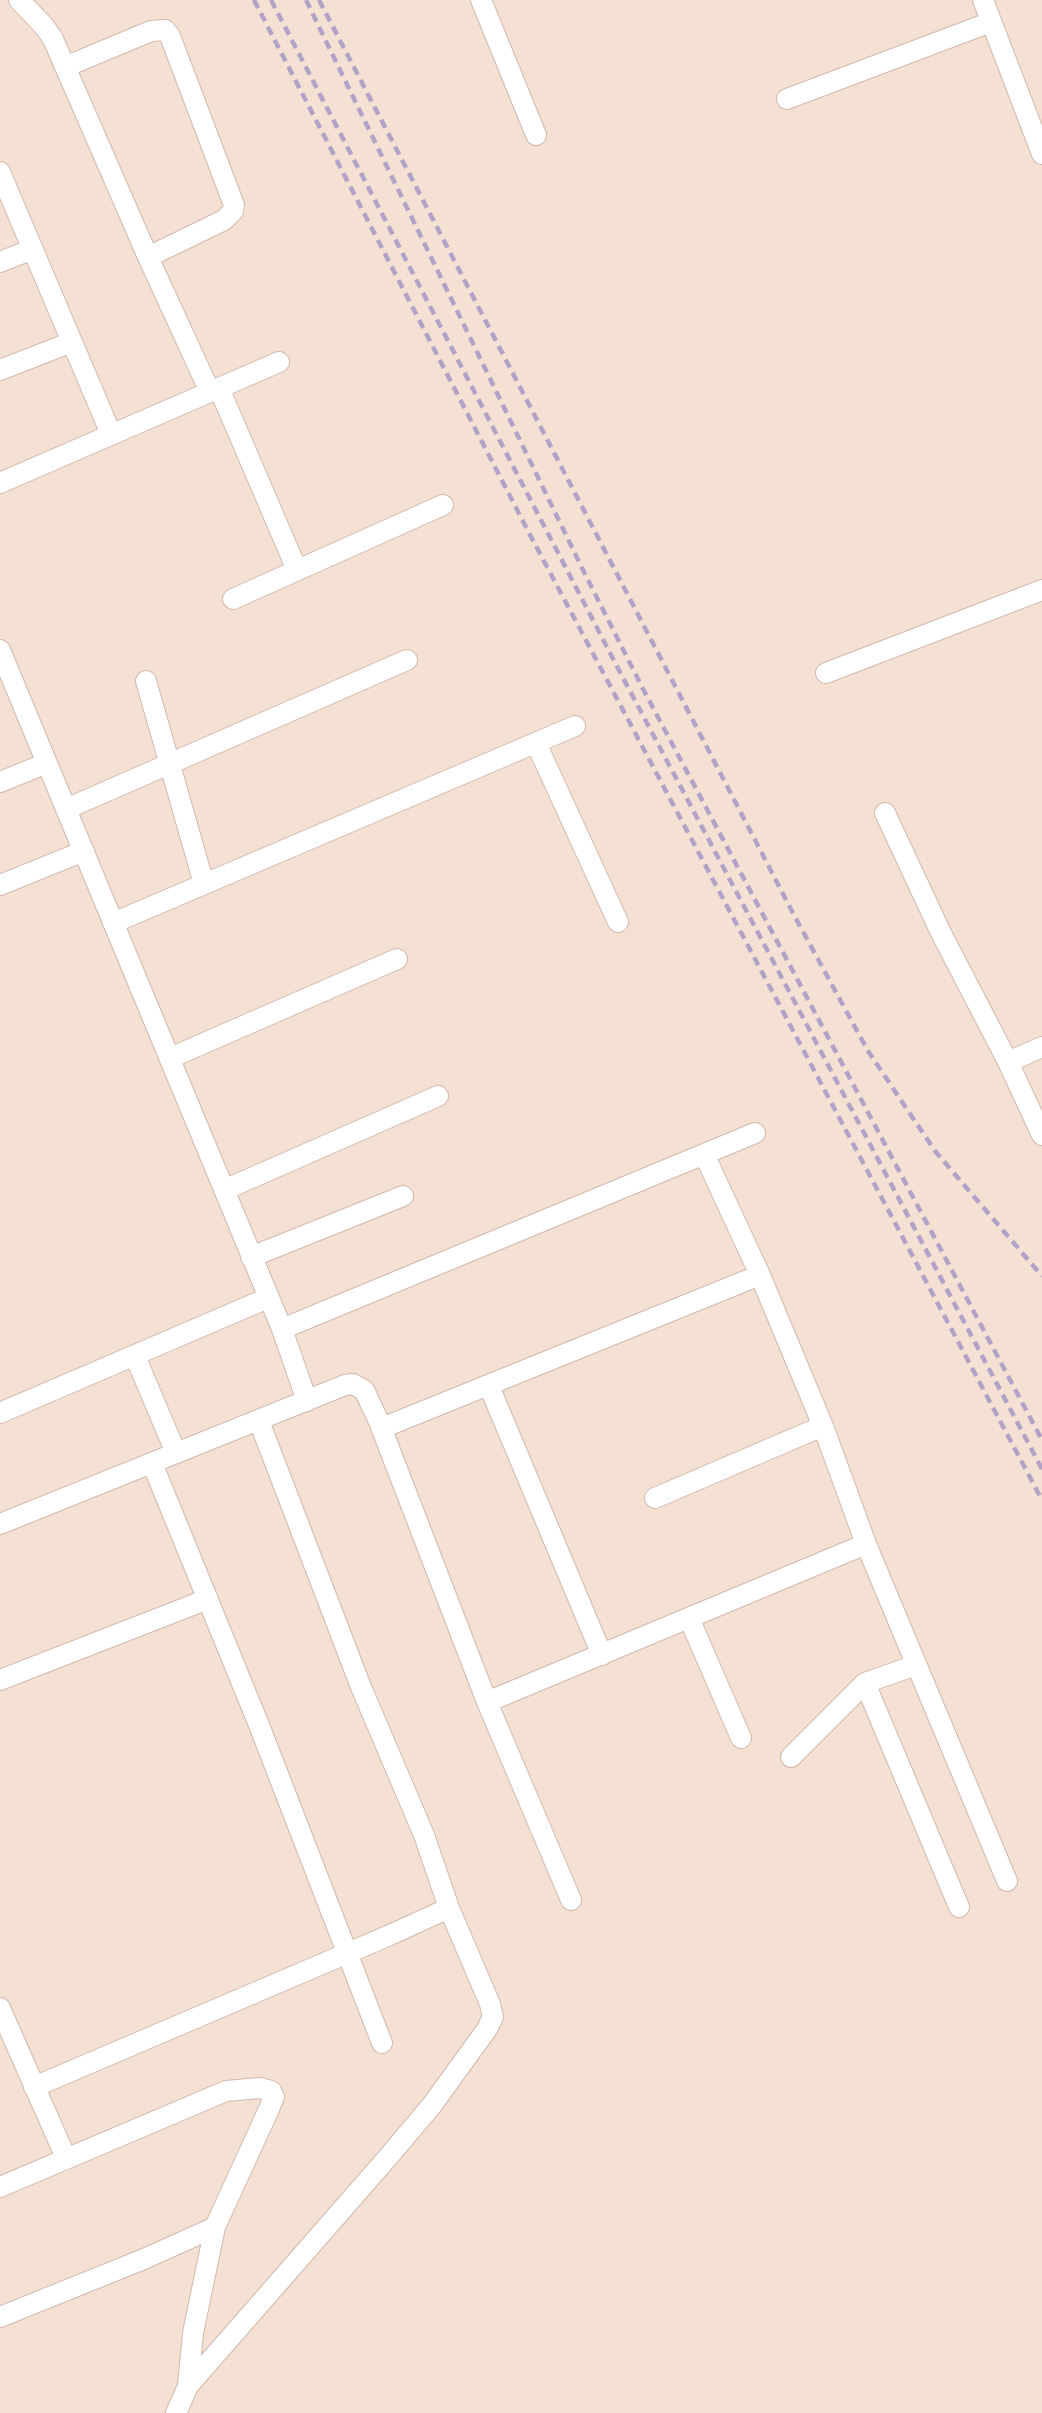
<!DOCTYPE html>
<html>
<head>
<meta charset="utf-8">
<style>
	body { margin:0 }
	canvas { display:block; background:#fdf0e5 }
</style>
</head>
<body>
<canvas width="1042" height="2413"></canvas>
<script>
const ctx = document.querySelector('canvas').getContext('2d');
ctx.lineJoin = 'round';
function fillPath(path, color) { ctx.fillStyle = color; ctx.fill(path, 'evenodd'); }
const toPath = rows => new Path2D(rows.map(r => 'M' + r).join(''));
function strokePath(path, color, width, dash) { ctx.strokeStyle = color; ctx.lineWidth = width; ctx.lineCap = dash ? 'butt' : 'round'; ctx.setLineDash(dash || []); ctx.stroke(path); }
fillPath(toPath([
	[0,0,1042,0,1042,2413,0,2413]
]), '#f5e1d3');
const minor = toPath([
	[19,0,44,26,53,39,148,257,210,392],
	[481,0,536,135],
	[983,0,1042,154],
	[65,67,151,31,165,30,170,36,234,205,233,211,224,220,148,257],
	[787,99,991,22],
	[0,172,111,434],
	[0,262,33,249],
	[0,370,72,342],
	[219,388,297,570],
	[0,483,279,362],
	[233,599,443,505],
	[0,650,282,1329,755,1133],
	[826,673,1042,590],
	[146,681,204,884],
	[536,743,618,922],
	[0,782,47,763],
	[66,809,407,660],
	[885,813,941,933,1008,1062,1042,1135],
	[0,885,84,851],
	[113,923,575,726],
	[170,1058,397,959],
	[1008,1062,1042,1047],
	[704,1154,760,1275,823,1426,866,1544,1007,1881],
	[224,1190,438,1096],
	[251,1257,403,1196],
	[282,1329,307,1401],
	[135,1356,176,1453],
	[489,1386,602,1655],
	[0,1413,268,1298],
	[381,1427,487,1702,571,1900],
	[152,1463,259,1725,382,2043],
	[655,1498,823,1426],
	[0,1524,345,1385,353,1384,364,1390,382,1428,760,1275],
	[689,1618,741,1738],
	[0,1680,208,1599],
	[865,1683,959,1907],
	[487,1702,866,1544],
	[791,1757,865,1683,916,1665],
	[0,2008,66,2158],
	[34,2087,390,1935,449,1908,424,1835,361,1687,259,1421],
	[0,2187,226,2091,260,2088,271,2091,274,2097,269,2109,215,2227,193,2333,188,2386],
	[0,2317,144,2259,215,2227],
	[176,2413,188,2386,389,2156,432,2105,487,2029,493,2017,490,2004,449,1908]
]);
strokePath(minor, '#d1b8ad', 22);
strokePath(minor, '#fff', 20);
strokePath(toPath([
	[254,0,528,531,1042,1500],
	[271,0,622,676,1042,1469],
	[306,0,584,572,642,687,1042,1440],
	[319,0,795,917,868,1051,935,1151,1042,1276]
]), '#b1a3c7', 4.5, [9, 6]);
</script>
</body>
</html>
